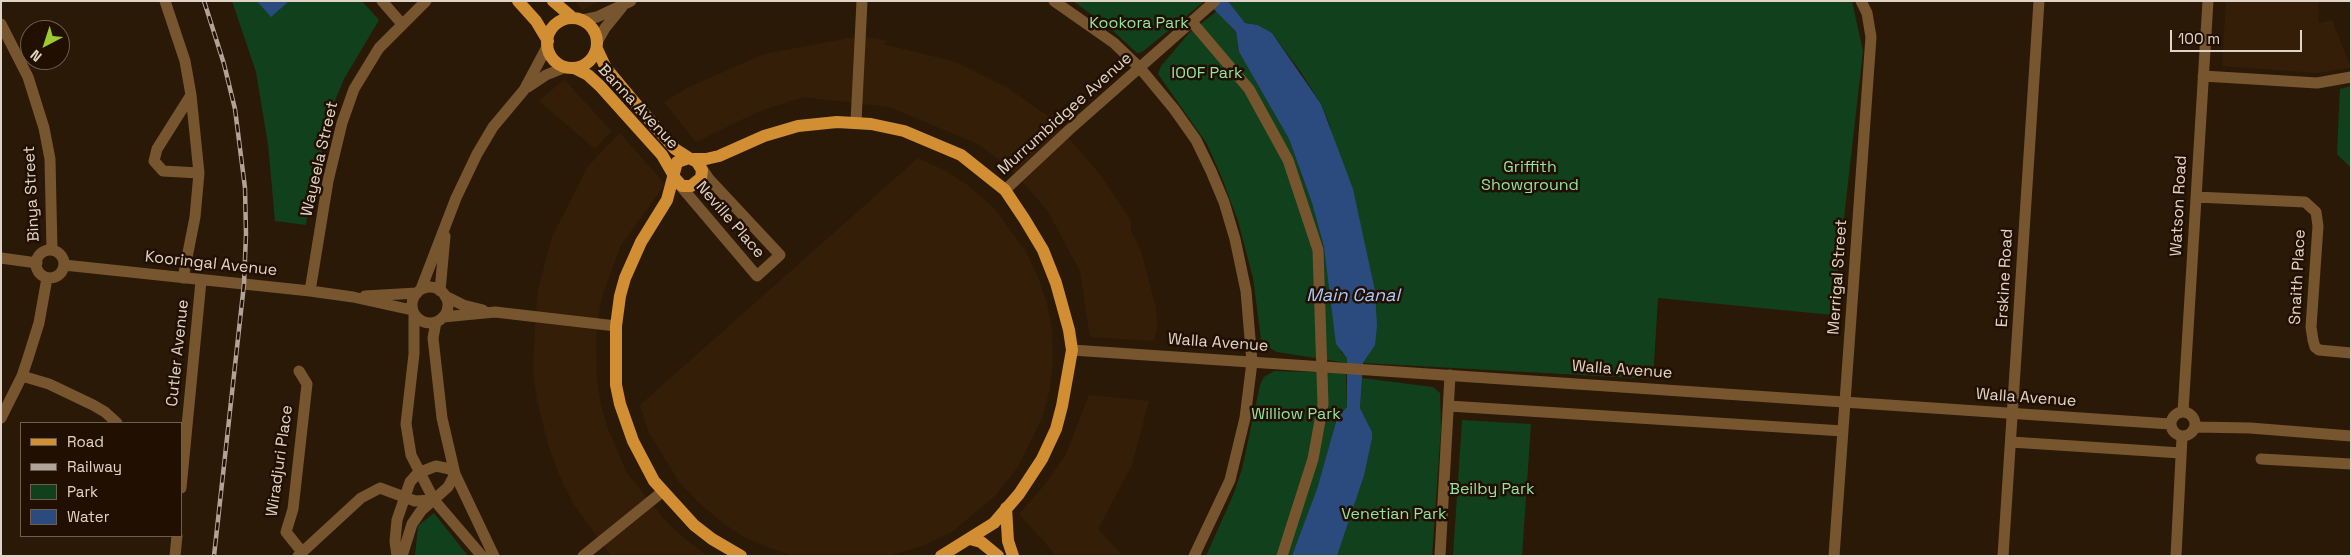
<!DOCTYPE html>
<html>
<head>
<meta charset="utf-8">
<style>
	body { margin:0 }
	#map { position:relative; width:2352px; height:557px; overflow:hidden; background:#2b1908; font-family:"Space Grotesk",sans-serif }
	canvas { display:block }
	.frame { position:absolute; inset:0; border:2px solid #e0d4c9; pointer-events:none }
	.legend { position:absolute; left:20px; top:422px; width:162px; height:115px; box-sizing:border-box; background:#211002; border:1px solid #6d5e52; margin:0; padding:6px 9px; list-style:none; font-size:15px; color:#e0d4c9 }
	.legend li { display:flex; align-items:center; gap:10px; height:25px }
	.legend b { width:25px; border:1px solid #6d5e52 }
	.north { position:absolute; left:20px; top:20px; width:50px; height:50px; box-sizing:border-box; background:#211002; border:1px solid #6d5e52; border-radius:50%; rotate:220deg; font-size:14px; font-weight:700; line-height:20px; text-align:center; color:#e0d4c9 }
	.north::after { content:''; display:block; margin:auto; width:18px; height:22px; background:#9dca30; clip-path:polygon(50% 0,100% 100%,50% 72%,0 100%) }
	.scale { position:absolute; left:2170px; top:30px; width:132px; height:22px; box-sizing:border-box; border:2px solid #e0d4c9; border-top:0; padding-left:6px; font-size:15px; line-height:18px; white-space:nowrap; color:#e0d4c9; -webkit-text-stroke:4px #211002; paint-order:stroke }
</style>
</head>
<body>
<div id="map">
<canvas width="2352" height="557"></canvas>
<div class="frame"></div>
<ul class="legend">
<li><b style="height:6px;background:#d28e33"></b>Road</li>
<li><b style="height:6px;background:#b1a397"></b>Railway</li>
<li><b style="height:14px;background:#11401c"></b>Park</li>
<li><b style="height:14px;background:#2b4b7e"></b>Water</li>
</ul>
<div class="north">N</div>
<div class="scale">100 m</div>
</div>
<script>
const ctx = document.querySelector('canvas').getContext('2d');
ctx.lineJoin = 'round';
function fillPath(path, color) { ctx.fillStyle = color; ctx.fill(path, 'evenodd'); }
const toPath = rows => new Path2D(rows.map(r => 'M' + r).join(''));
function strokePath(path, color, width, dash) { ctx.strokeStyle = color; ctx.lineWidth = width; ctx.lineCap = dash ? 'butt' : 'round'; ctx.setLineDash(dash || []); ctx.stroke(path); }
function drawText(font, color, halo, rows, align = 'center') {
  ctx.font = font + ' "Space Grotesk",sans-serif'; ctx.lineWidth = 5; ctx.setLineDash([]); ctx.textBaseline = 'middle'; ctx.strokeStyle = halo; ctx.fillStyle = color; for (const [text, x, y, turn = 0] of rows) {
    ctx.save(); ctx.translate(x, y); ctx.rotate((+turn || 0) * Math.PI / 180); ctx.textAlign = isNaN(turn) ? turn : align; if (halo) ctx.strokeText(text, 0, 0); ctx.fillText(text, 0, 0); ctx.restore();
  }
}
fillPath(toPath([
	[575,1,599,1,583,10],
	[2226,1,2319,1,2318,23,2332,20,2351,68,2317,73,2222,66],
	[860,36,890,41,883,44,956,62,1006,87,1051,118,1099,173,1131,221,1131,231,1140,248,1154,300,1158,324,1154,341,1090,337,1080,271,1047,210,1010,168,978,144,889,107,804,97,760,111,696,142,664,102,687,88,764,54],
	[564,79,611,131,595,149,539,101],
	[620,133,665,184,621,245,601,299,596,338,597,381,601,405,608,429,627,473,664,519,685,539,708,556,611,556,573,503,561,479,549,448,537,400,533,370,536,311,538,290,552,237,588,166],
	[918,158,944,170,969,186,993,207,1025,250,1038,277,1047,304,1052,332,1053,361,1050,389,1042,418,1018,467,995,496,952,532,925,545,888,556,793,556,767,547,742,536,719,520,697,501,679,482,648,431,640,405],
	[1089,395,1149,401,1132,465,1098,529,1123,556,1057,556,1019,514,1047,482,1066,454]
]), '#351e07');
fillPath(toPath([
	[232,1,362,1,379,20,344,79,336,98,309,201,306,225,275,221,268,144,256,72],
	[1073,1,1205,1,1142,52,1137,53,1112,30],
	[1228,1,1852,1,1863,51,1833,315,1658,298,1653,379,1363,363,1368,356,1330,126,1321,104,1300,71,1272,33,1258,25,1245,23],
	[1217,11,1236,33,1239,52,1289,139,1312,203,1324,247,1341,352,1347,357,1347,363,1277,352,1265,345,1261,339,1253,278,1238,221,1222,178,1207,144,1158,74,1161,66,1190,32],
	[2351,86,2351,168,2337,154,2340,89],
	[1274,371,1346,373,1347,407,1337,418,1317,489,1303,530,1292,556,1206,556,1234,493,1242,469,1260,385,1264,377],
	[1362,378,1433,387,1440,393,1441,428,1432,556,1337,556,1364,476,1372,439,1372,432,1360,408],
	[1462,420,1531,424,1522,556,1453,556],
	[434,513,468,556,415,556,418,526]
]), '#11401c');
fillPath(toPath([
	[257,1,289,1,271,17],
	[1206,1,1228,1,1245,23,1258,25,1272,33,1321,104,1353,189,1375,291,1377,326,1375,345,1363,363,1360,408,1372,432,1372,439,1364,476,1337,556,1292,556,1317,489,1337,418,1347,407,1347,358,1336,344,1324,247,1312,203,1289,139,1239,52,1236,32]
]), '#2b4b7e');
strokePath(toPath([
	[165,1,185,61,191,95,199,173,195,217,183,278],
	[382,1,402,24],
	[1054,1,1114,43,1140,68,1174,109,1196,140,1211,171,1224,202,1235,239,1246,291,1252,362,1245,418,1230,480,1194,556],
	[582,20,597,17,631,1],
	[1192,22,1249,89,1288,160,1318,250,1323,404,1313,459,1282,556],
	[1,24,28,77,44,128,50,159,52,250],
	[597,42,605,28,622,7],
	[2203,76,2317,83,2351,77],
	[528,87,546,75,566,67],
	[191,95,157,149,154,161,163,171,199,173],
	[856,122,862,1],
	[678,183,757,276,780,255,709,179,700,166],
	[1005,190,1069,130,1215,1],
	[2196,197,2305,202,2316,212,2318,226,2311,327,2313,340,2315,347,2319,350,2351,353],
	'36 264a14 14 0 1 1 28 0a14 14 0 1 1-28 0Z',
	[1,258,37,263],
	[64,265,310,291,353,297,412,310],
	'412 305a18 18 0 1 1 36 0a18 18 0 1 1-36 0Z',
	[421,289,456,198,477,154,493,127,524,90,548,45],
	[310,291,328,181,342,123,354,89,379,48,426,1],
	[440,291,445,236],
	[365,296,417,293],
	[445,296,463,305,483,310],
	[414,314,414,354,406,424,411,455,434,500,482,556],
	[443,317,495,312,616,326],
	[436,322,433,338,442,418,455,474,494,556],
	[1072,350,2170,424],
	[299,371,307,384,293,509,286,532,302,552],
	[22,376,49,384,93,405,105,412,117,423],
	[1449,406,1843,431],
	'2171 424a12 12 0 1 1 24 0a12 12 0 1 1-24 0Z',
	[2183,412,2208,1],
	[1,418,22,376,28,358,39,323,47,278],
	[2195,427,2250,428,2351,436],
	[2011,442,2181,453],
	[2261,459,2351,464],
	[181,488,201,281],
	[175,556,177,536],
	[298,556,361,498,380,488,415,501,433,500],
	[397,556,395,541,397,520,410,482,418,473,436,466,450,469,455,474,448,487,421,511,412,524,402,556],
	[583,556,662,492],
	[1440,556,1450,375],
	[1834,556,1871,37,1867,13,1861,1],
	[2003,556,2039,1],
	[2176,556,2182,437]
]), '#77562f', 11);
strokePath(toPath([
	[518,1,536,21,548,41],
	[553,1,573,18],
	'547 43a25 25 0 1 1 50 0a25 25 0 1 1-50 0Z',
	[597,49,606,68,641,110,675,149,689,158],
	[574,68,588,75,600,86,662,155,673,174],
	[694,159,706,159,719,156,764,136,798,126,837,122,871,124,904,131,961,155,1005,190,1025,220,1043,250,1056,283,1069,330,1072,350,1062,406,1056,429,1042,459,1019,494,994,523,941,556],
	[673,176,682,186,691,186,701,178,702,170,697,162,689,158,677,162,667,200,641,242,625,278,620,296,616,326,616,385,620,404,633,441,654,481,694,525,712,539,741,556],
	[1006,508,1008,541,1013,556],
	[970,539,981,542,998,556]
]), '#d28e33', 12);
const rail = toPath([
	[204,1,224,64,235,109,245,188,246,234,244,284,214,556]
]);
strokePath(rail, '#b1a397', 4.5);
strokePath(rail, '#211002', 2.5, [8]);
drawText('16px', '#93e49f', '#211002', [
	["Kookora Park",1139,24],
	["IOOF Park",1207,74],
	["Griffith",1530,168],
	["Showground",1530,186],
	["Williow Park",1296,415],
	["Beilby Park",1492,490],
	["Venetian Park",1394,515]
]);
drawText('16px', '#e0d4c9', '#211002', [
	["Banna Avenue",638,107,47],
	["Murrumbidgee Avenue",1065,114,-42],
	["Wayeela Street",320,159,-77],
	["Binya Street",32,194,-93],
	["Watson Road",2179,206,-87],
	["Neville Place",730,220,49],
	["Kooringal Avenue",211,264,6],
	["Merrigal Street",1838,277,-86],
	["Snaith Place",2298,277,-87],
	["Erskine Road",2005,278,-87],
	["Walla Avenue",1218,343,4],
	["Cutler Avenue",178,353,-84],
	["Walla Avenue",1622,370,4],
	["Walla Avenue",2026,398,4],
	["Wiradjuri Place",280,461,-82]
]);
drawText('italic 18px', '#abc9f9', '#211002', [
	["Main Canal",1353,296]
]);
</script>
</body>
</html>
